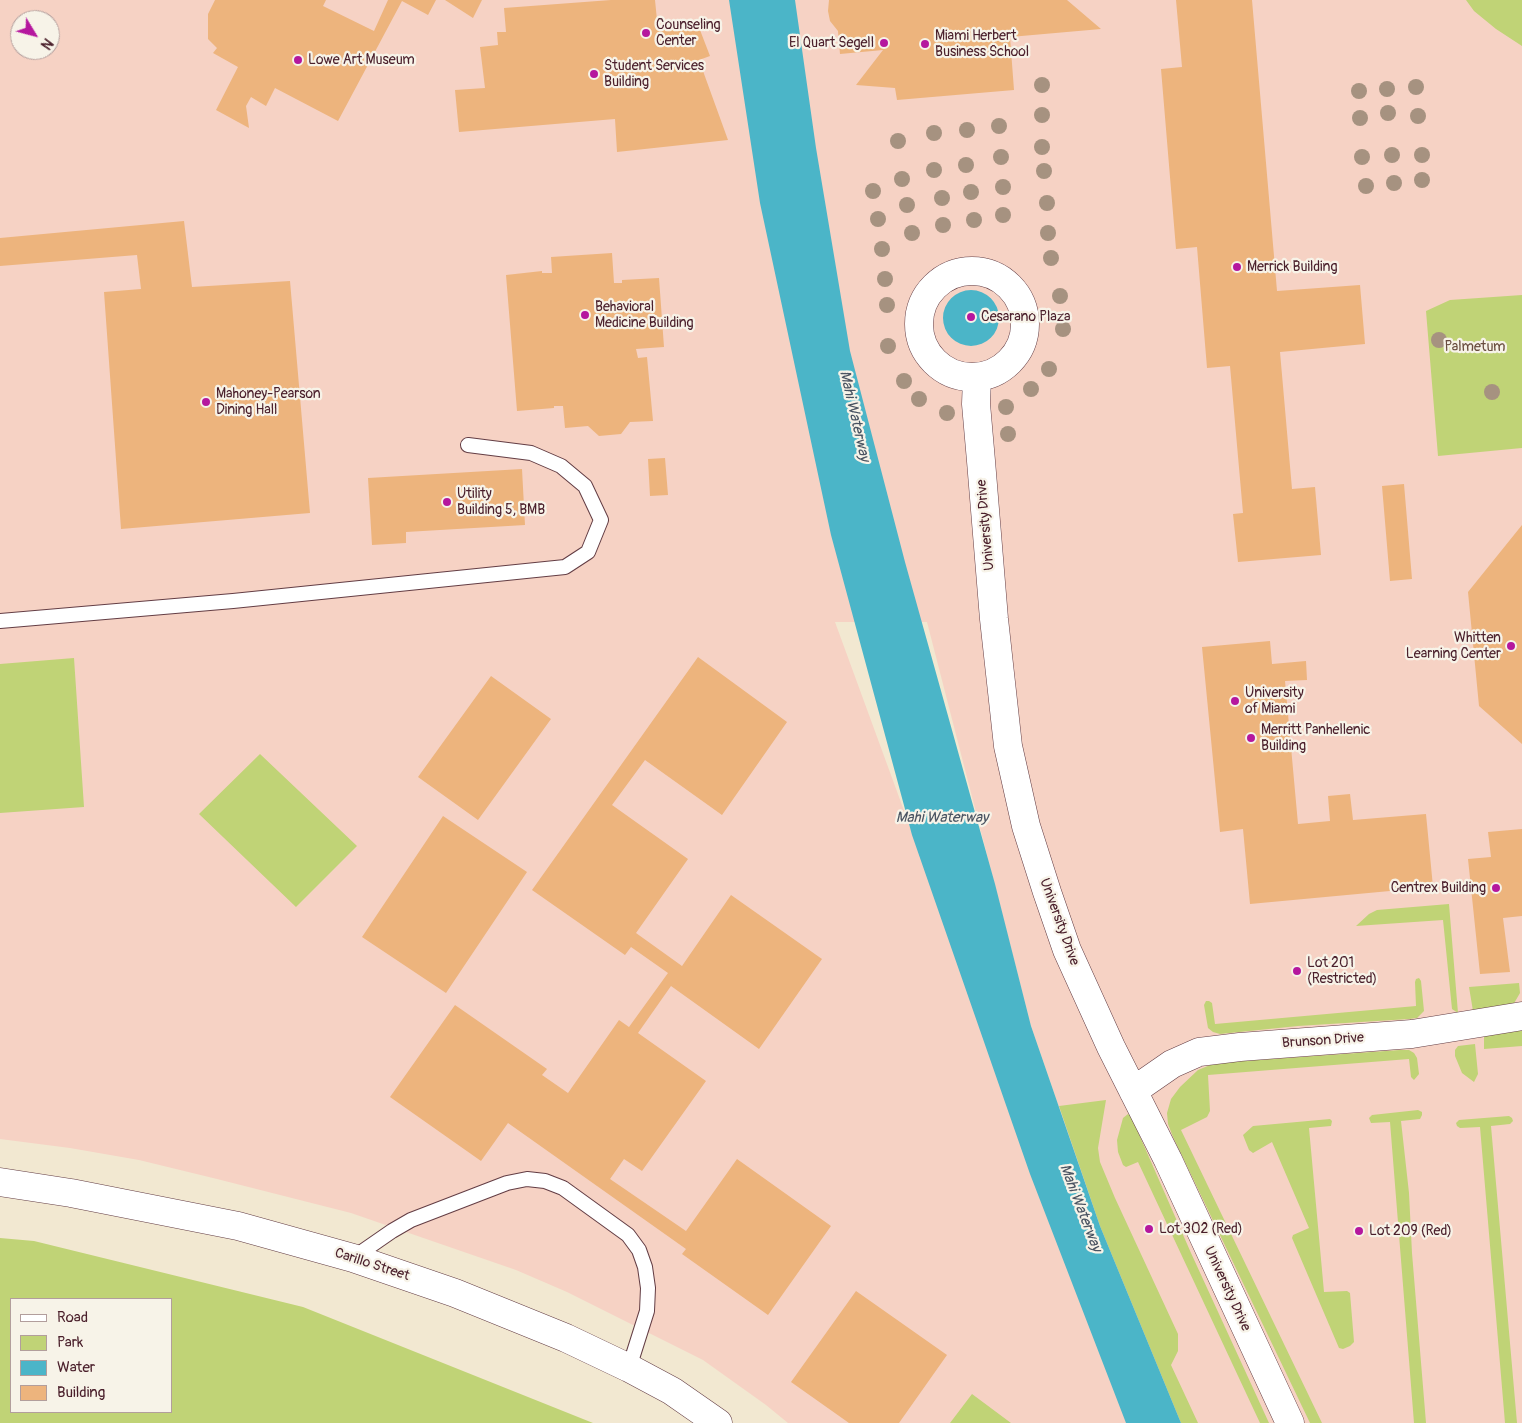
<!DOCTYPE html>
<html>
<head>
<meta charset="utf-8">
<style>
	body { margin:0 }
	#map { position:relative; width:1522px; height:1423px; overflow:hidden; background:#f2e8d1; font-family:Pangolin,sans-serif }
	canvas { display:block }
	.legend { position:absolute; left:10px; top:1298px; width:162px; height:115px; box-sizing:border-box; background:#f7f3e8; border:1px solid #b29e9c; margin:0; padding:6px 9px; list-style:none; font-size:15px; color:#4a1f2b }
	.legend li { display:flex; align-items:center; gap:10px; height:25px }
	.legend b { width:25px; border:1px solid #b29e9c }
	.north { position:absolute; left:10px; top:10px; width:50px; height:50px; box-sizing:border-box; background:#f7f3e8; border:1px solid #b29e9c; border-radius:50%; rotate:127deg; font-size:14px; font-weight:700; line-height:20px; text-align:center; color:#4a1f2b }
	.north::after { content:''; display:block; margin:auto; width:18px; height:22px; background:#b5179e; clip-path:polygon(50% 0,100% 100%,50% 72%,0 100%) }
</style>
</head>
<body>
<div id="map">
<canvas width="1522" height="1423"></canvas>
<ul class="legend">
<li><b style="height:6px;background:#fff"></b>Road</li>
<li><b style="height:14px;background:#c0d376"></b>Park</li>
<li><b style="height:14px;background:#4bb5c8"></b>Water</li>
<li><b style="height:14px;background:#edb47d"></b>Building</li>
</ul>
<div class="north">N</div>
</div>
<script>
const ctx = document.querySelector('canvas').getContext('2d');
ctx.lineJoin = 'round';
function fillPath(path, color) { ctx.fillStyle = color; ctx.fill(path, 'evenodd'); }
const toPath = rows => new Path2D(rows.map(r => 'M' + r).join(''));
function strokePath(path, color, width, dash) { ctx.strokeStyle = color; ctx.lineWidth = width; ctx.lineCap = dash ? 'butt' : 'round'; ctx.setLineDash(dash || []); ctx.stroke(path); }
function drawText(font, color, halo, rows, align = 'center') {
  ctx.font = font + ' Pangolin,sans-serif'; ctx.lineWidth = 4.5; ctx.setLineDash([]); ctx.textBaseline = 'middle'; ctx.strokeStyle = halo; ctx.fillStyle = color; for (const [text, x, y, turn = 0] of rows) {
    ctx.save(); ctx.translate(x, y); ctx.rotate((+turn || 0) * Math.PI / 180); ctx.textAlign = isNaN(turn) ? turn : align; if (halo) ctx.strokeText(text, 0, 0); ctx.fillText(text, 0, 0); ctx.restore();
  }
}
fillPath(toPath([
	[0,0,1522,0,1522,1423,1181,1423,1100,1226,1031,1026,927,622,835,622,1128,1423,788,1423,766,1405,703,1360,567,1292,516,1270,351,1213,217,1179,139,1160,70,1148,0,1139],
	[20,20,50,20,50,50,20,50]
]), '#f6d2c4');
fillPath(toPath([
	[1466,0,1522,0,1522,46,1496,29,1474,11],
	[1522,295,1522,448,1438,456,1426,311,1450,300],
	[74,658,84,807,0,813,0,664],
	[260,754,357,846,296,907,199,814],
	[1449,904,1458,1013,1452,1009,1443,920,1356,926,1369,914,1377,910],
	[1419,978,1421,981,1424,1011,1417,1018,1409,1019,1298,1026,1220,1034,1213,1032,1208,1028,1204,1005,1206,1001,1209,1001,1212,1003,1215,1024,1416,1006,1415,982,1416,979],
	[1519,983,1520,993,1513,1005,1473,1011,1469,987],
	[1522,1026,1522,1046,1484,1049,1484,1036,1488,1032],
	[1475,1044,1478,1074,1474,1082,1462,1073,1455,1056,1455,1050,1458,1046],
	[1400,1050,1409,1050,1414,1053,1417,1058,1419,1074,1414,1080,1411,1077,1409,1059,1208,1075,1210,1111,1207,1117,1181,1130,1322,1423,1310,1423,1173,1137,1168,1124,1167,1113,1171,1099,1180,1087,1198,1070,1215,1063],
	[1106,1100,1098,1148,1100,1162,1115,1198,1178,1334,1178,1351,1171,1365,1198,1423,1181,1423,1100,1226,1059,1106],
	[1418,1110,1422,1112,1422,1115,1420,1119,1401,1121,1409,1193,1412,1253,1426,1423,1414,1423,1390,1122,1371,1123,1369,1118,1372,1115],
	[1128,1114,1131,1116,1191,1253,1269,1423,1260,1423,1138,1162,1126,1167,1123,1165,1118,1152,1117,1140,1123,1118],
	[1509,1116,1512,1118,1513,1121,1510,1124,1491,1126,1517,1423,1505,1423,1480,1127,1460,1128,1457,1126,1456,1123,1459,1120],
	[1330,1119,1332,1121,1331,1126,1309,1128,1324,1292,1347,1291,1350,1293,1354,1342,1350,1346,1343,1349,1339,1348,1292,1238,1293,1235,1309,1228,1272,1142,1253,1153,1249,1150,1243,1135,1253,1126],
	[0,1238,34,1241,303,1307,593,1423,0,1423],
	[11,1299,171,1299,171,1412,11,1412],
	[972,1394,1011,1423,950,1423]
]), '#c0d376');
fillPath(toPath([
	[729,0,795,0,816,148,850,351,905,562,995,884,1031,1026,1100,1226,1181,1423,1126,1423,1030,1174,912,835,831,535,760,203],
	'943 318a28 28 0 1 1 56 0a28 28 0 1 1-56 0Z'
]), '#4bb5c8');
fillPath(toPath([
	[215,0,326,0,323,6,374,31,388,0,436,0,428,15,402,1,338,121,275,88,266,106,251,97,246,106,249,128,216,110,238,67,213,53,217,48,208,39,208,14],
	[445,0,482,0,473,18],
	[611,0,655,0,658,30,683,19,694,31,700,30,710,56,699,60,728,140,617,152,615,119,459,132,455,90,485,88,480,47,498,45,497,32,506,32,504,8],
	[829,0,1067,0,1101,29,1010,37,1014,90,897,100,895,88,856,85,883,50,840,54,838,31,830,21,828,11],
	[1176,0,1252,0,1277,291,1360,285,1365,344,1280,352,1292,489,1315,487,1321,555,1238,562,1233,514,1243,513,1230,366,1207,368,1197,247,1176,249,1161,69,1182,67],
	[184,221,192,287,290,281,310,513,121,529,104,292,141,289,137,255,0,266,0,238],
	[612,253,614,283,622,283,622,280,659,278,664,347,636,349,638,358,647,357,653,421,630,422,621,434,599,436,588,426,565,428,563,406,554,406,554,408,517,411,506,275,542,271,542,273,552,273,551,257],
	[665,458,668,495,650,496,648,459],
	[522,469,525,525,406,532,406,543,372,545,368,478],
	[1404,484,1412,579,1390,581,1382,486],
	[1522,525,1522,744,1479,706,1468,592],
	[1270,641,1272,664,1306,661,1307,680,1285,681,1298,824,1330,821,1328,796,1350,794,1353,820,1426,814,1433,887,1250,904,1243,829,1220,832,1202,647],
	[698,657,787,722,722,815,645,760,612,805,688,859,636,933,682,966,731,895,822,959,759,1049,671,986,638,1033,706,1081,642,1171,624,1159,610,1179,686,1231,737,1159,831,1226,768,1315,682,1254,686,1249,508,1123,481,1161,390,1097,455,1005,547,1069,542,1075,568,1093,619,1020,629,1027,668,973,631,947,625,955,532,890],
	[491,676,551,719,478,820,418,777],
	[443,816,527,872,446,993,362,937],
	[1522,829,1522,916,1503,918,1510,972,1480,974,1468,859,1491,857,1488,832],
	[856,1291,947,1355,899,1423,849,1423,791,1382]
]), '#edb47d');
const service = toPath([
	[0,621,233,601,565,567,588,552,601,520,585,486,561,466,531,453,468,445],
	[353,1258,392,1231,411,1220,507,1183,527,1179,545,1181,563,1188,628,1235,639,1250,645,1267,648,1288,647,1311,629,1368]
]);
const minor = toPath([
	'919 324a53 53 0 1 1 106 0a53 53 0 1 1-106 0Z',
	[977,378,976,404,981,461,994,619,1008,746,1026,826,1047,892,1067,950,1111,1047,1168,1160,1290,1423],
	[1133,1091,1172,1064,1199,1052,1240,1047,1412,1034,1522,1016],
	[0,1182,71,1193,238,1226,353,1258,455,1293,566,1338,629,1368,672,1391,718,1423]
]);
strokePath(service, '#633d44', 16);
strokePath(minor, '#633d44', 29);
strokePath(service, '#fff', 14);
strokePath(minor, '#fff', 28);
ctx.fillStyle = '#a69280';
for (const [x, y] of [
	[1042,85],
	[1416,87],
	[1387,89],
	[1359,91],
	[1388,113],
	[1042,115],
	[1418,116],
	[1360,118],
	[999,126],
	[967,130],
	[934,133],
	[898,141],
	[1042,147],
	[1392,155],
	[1422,155],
	[1001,157],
	[1362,157],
	[966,165],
	[934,170],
	[1044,171],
	[902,179],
	[1422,180],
	[1394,183],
	[1366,186],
	[1003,187],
	[873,191],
	[971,192],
	[942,198],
	[1047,203],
	[907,205],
	[1003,215],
	[878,219],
	[974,220],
	[943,225],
	[912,233],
	[1048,233],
	[882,249],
	[1051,258],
	[885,279],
	[1060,296],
	[887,305],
	[1063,329],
	[1439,340],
	[888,346],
	[1049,369],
	[904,381],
	[1031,389],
	[1492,392],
	[919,399],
	[1006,407],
	[947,413],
	[1008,434]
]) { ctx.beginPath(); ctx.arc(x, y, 8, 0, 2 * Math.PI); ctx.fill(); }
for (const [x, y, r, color] of [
	[646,33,5,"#b5179e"],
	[884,43,5,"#b5179e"],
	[925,44,5,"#b5179e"],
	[298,60,5,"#b5179e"],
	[594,74,5,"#b5179e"],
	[1237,267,5,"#b5179e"],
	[585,315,5,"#b5179e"],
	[971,317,5,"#b5179e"],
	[206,402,5,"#b5179e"],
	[447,502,5,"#b5179e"],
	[1511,646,5,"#b5179e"],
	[1235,701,5,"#b5179e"],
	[1251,738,5,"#b5179e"],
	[1496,888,5,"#b5179e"],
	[1297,971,5,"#b5179e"],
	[1149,1229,5,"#b5179e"],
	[1359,1231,5,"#b5179e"]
]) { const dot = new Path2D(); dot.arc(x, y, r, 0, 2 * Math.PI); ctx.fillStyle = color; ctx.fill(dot); strokePath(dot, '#f7f3e8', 2); }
drawText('14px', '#4a1f2b', '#f7f3e8', [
	["Counseling",656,25],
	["Center",656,41],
	["Miami Herbert",935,36],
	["Business School",935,52],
	["El Quart Segell",874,43,"right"],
	["Lowe Art Museum",308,60],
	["Student Services",604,66],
	["Building",604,82],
	["Merrick Building",1247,267],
	["Behavioral",595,307],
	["Medicine Building",595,323],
	["Cesarano Plaza",981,317],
	["Mahoney-Pearson",216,394],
	["Dining Hall",216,410],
	["Utility",457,494],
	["Building 5, BMB",457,510],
	["Whitten",1501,638,"right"],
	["Learning Center",1501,654,"right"],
	["University",1245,693],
	["of Miami",1245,709],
	["Merritt Panhellenic",1261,730],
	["Building",1261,746],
	["Centrex Building",1486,888,"right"],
	["Lot 201",1307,963],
	["(Restricted)",1307,979],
	["Lot 302 (Red)",1159,1229],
	["Lot 209 (Red)",1369,1231]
], 'left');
drawText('14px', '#684c3e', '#f7f3e8', [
	["Palmetum",1475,347]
]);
drawText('14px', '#4a1f2b', '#f7f3e8', [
	["University Drive",986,525,-95],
	["University Drive",1059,922,70],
	["Brunson Drive",1323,1041,-4],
	["Carillo Street",372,1265,18],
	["University Drive",1227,1289,65]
]);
drawText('italic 15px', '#4a5462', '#f7f3e8', [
	["Mahi Waterway",854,416,77],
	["Mahi Waterway",942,818],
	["Mahi Waterway",1080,1208,69]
]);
</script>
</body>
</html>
